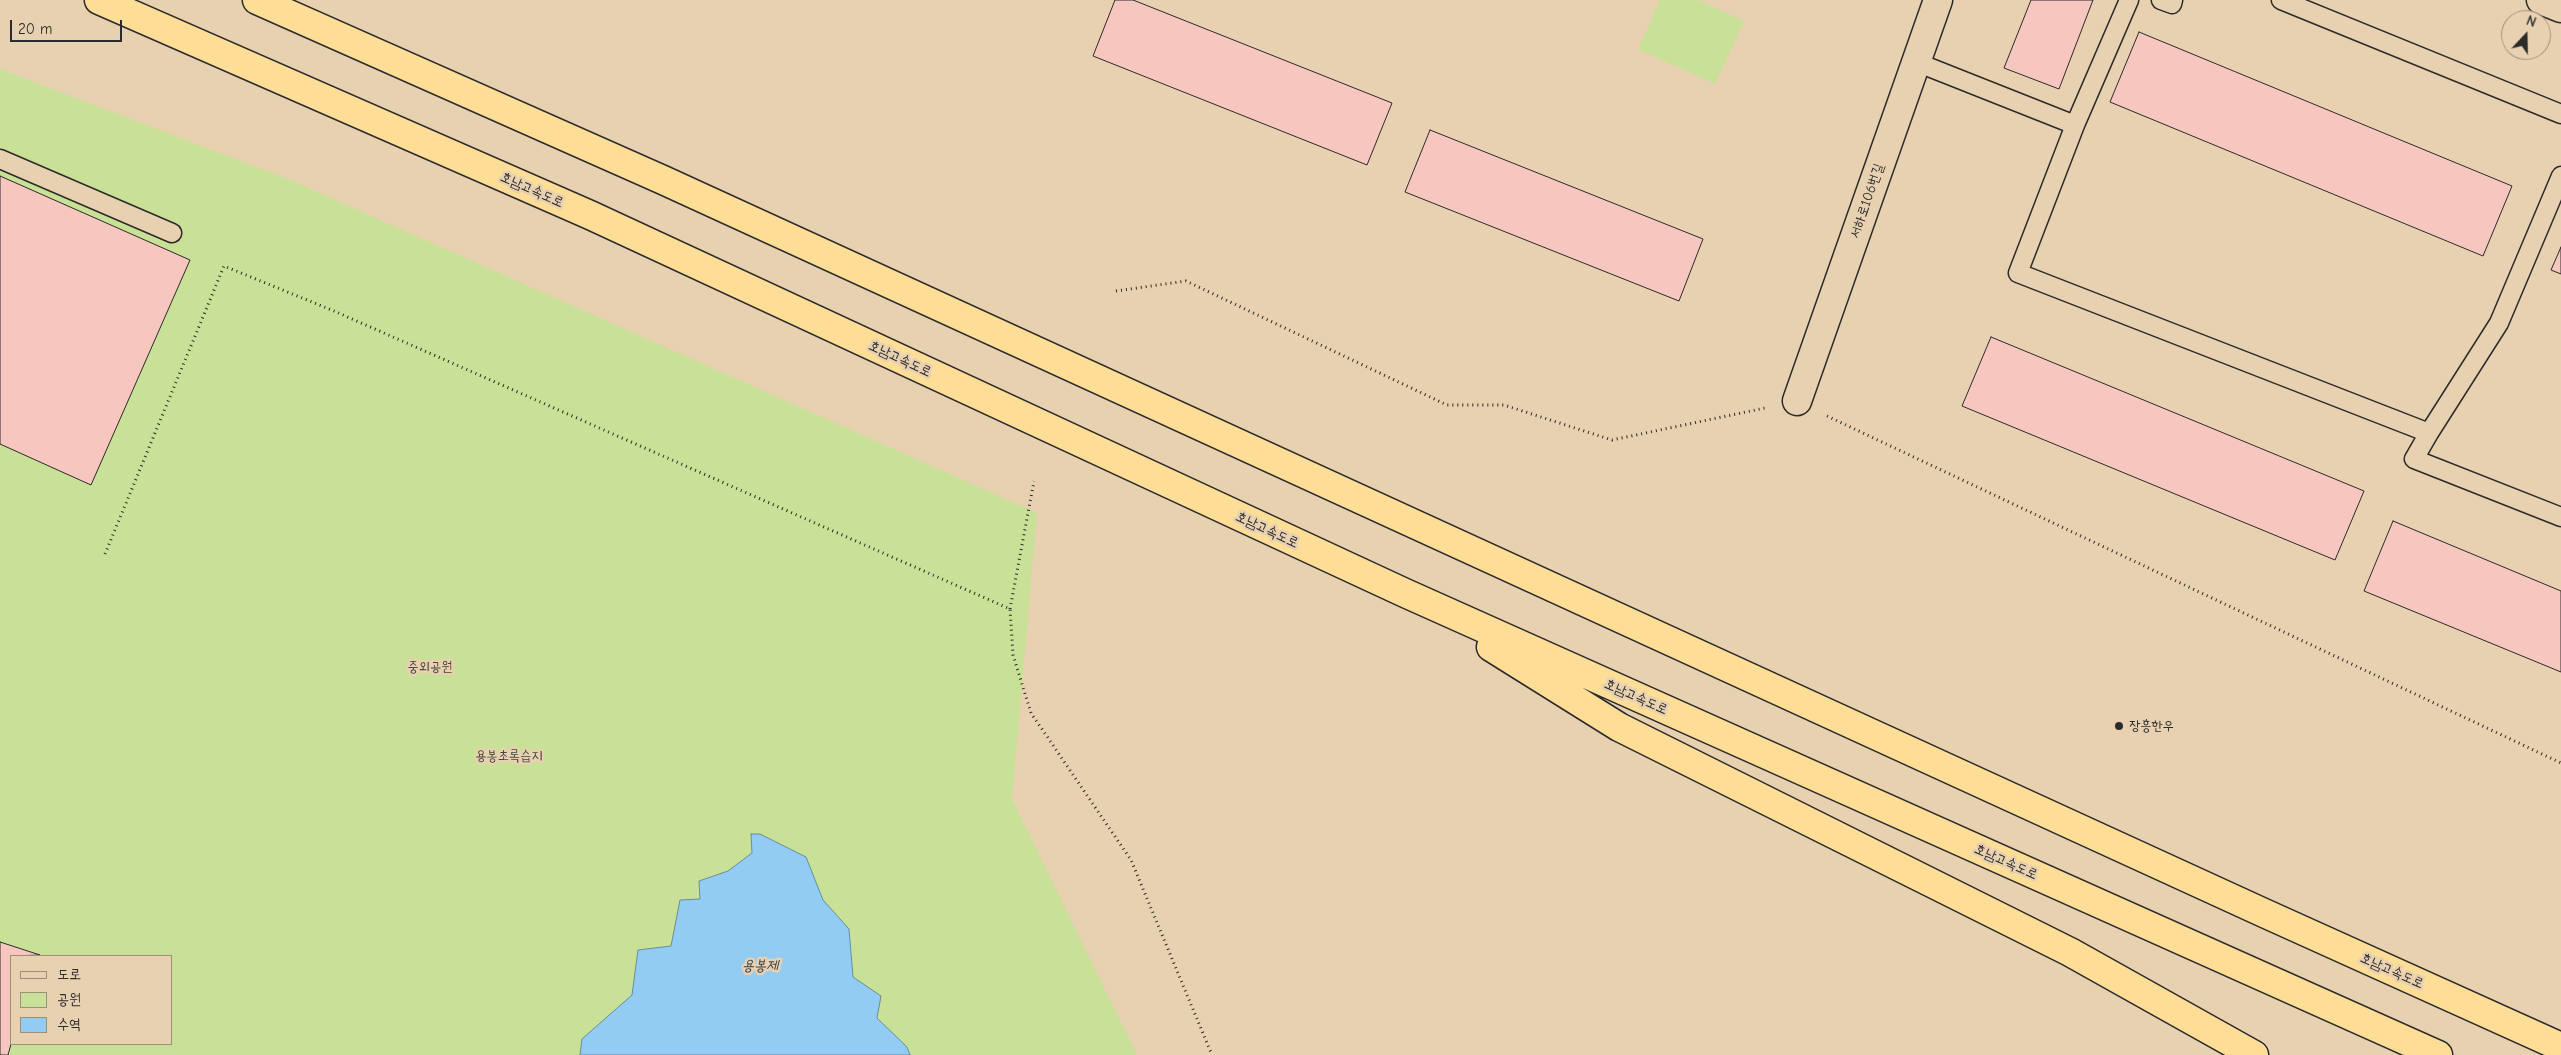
<!DOCTYPE html>
<html>
<head>
<meta charset="utf-8">
<style>
	body { margin:0 }
	#map { position:relative; width:2561px; height:1055px; overflow:hidden; background:#e8d1b1; font-family:"Comic Neue","Poor Story",sans-serif }
	canvas { display:block }
	.legend { position:absolute; left:10px; top:955px; width:162px; height:90px; box-sizing:border-box; background:#e8d1b1; border:1px solid #9c8f7b; margin:0; padding:6px 9px; list-style:none; font-size:15px; color:#2b2b2b }
	.legend li { display:flex; align-items:center; gap:10px; height:25px }
	.legend b { width:25px; border:1px solid #9c8f7b }
	.north { position:absolute; left:2501px; top:10px; width:50px; height:50px; box-sizing:border-box; background:#e8d1b1; border:1px solid #9c8f7b; border-radius:50%; rotate:21deg; font-size:14px; font-weight:700; line-height:20px; text-align:center; color:#2b2b2b }
	.north::after { content:''; display:block; margin:auto; width:18px; height:22px; background:#2b2b2b; clip-path:polygon(50% 0,100% 100%,50% 72%,0 100%) }
	.scale { position:absolute; left:10px; top:20px; width:112px; height:22px; box-sizing:border-box; border:2px solid #2b2b2b; border-top:0; padding-left:6px; font-size:15px; line-height:18px; white-space:nowrap; color:#2b2b2b; -webkit-text-stroke:4px #e8d1b1; paint-order:stroke }
</style>
</head>
<body>
<div id="map">
<canvas width="2561" height="1055"></canvas>
<ul class="legend">
<li><b style="height:6px;background:#e8d1b1"></b>도로</li>
<li><b style="height:14px;background:#c8e197"></b>공원</li>
<li><b style="height:14px;background:#93ccf2"></b>수역</li>
</ul>
<div class="north">N</div>
<div class="scale">20 m</div>
</div>
<script>
const ctx = document.querySelector('canvas').getContext('2d');
ctx.lineJoin = 'round';
function fillPath(path, color) { ctx.fillStyle = color; ctx.fill(path, 'evenodd'); }
const toPath = rows => new Path2D(rows.map(r => 'M' + r).join(''));
function strokePath(path, color, width, dash) { ctx.strokeStyle = color; ctx.lineWidth = width; ctx.lineCap = dash ? 'butt' : 'round'; ctx.setLineDash(dash || []); ctx.stroke(path); }
function drawText(font, color, halo, rows, align = 'center') {
  ctx.font = font + ' "Comic Neue","Poor Story",sans-serif'; ctx.lineWidth = 5; ctx.setLineDash([]); ctx.textBaseline = 'middle'; ctx.strokeStyle = halo; ctx.fillStyle = color; for (const [text, x, y, turn = 0] of rows) {
    ctx.save(); ctx.translate(x, y); ctx.rotate((+turn || 0) * Math.PI / 180); ctx.textAlign = isNaN(turn) ? turn : align; if (halo) ctx.strokeText(text, 0, 0); ctx.fillText(text, 0, 0); ctx.restore();
  }
}
fillPath(toPath([
	[1660,0,1698,0,1744,21,1715,84,1638,49],
	[0,69,293,181,1037,513,1012,799,1137,1055,0,1055],
	[11,956,171,956,171,1044,11,1044]
]), '#c8e197');
const water = toPath([
	[751,834,760,834,806,857,823,900,849,929,853,977,881,996,877,1018,907,1047,910,1055,580,1055,582,1039,632,995,638,950,671,946,680,900,700,899,699,881,728,871,752,853,751,834]
]);
fillPath(water, '#93ccf2');
strokePath(water, '#698ca2', 1);
const building = toPath([
	[1115,0,1133,0,1392,103,1367,165,1093,56,1115,0],
	[2031,0,2093,0,2059,89,2004,68,2031,0],
	[2139,32,2512,186,2483,256,2110,102,2139,32],
	[1430,130,1703,239,1679,301,1405,192,1430,130],
	[0,176,190,260,91,485,0,444,0,176],
	[2561,247,2561,274,2551,270,2561,247],
	[1991,337,2364,491,2335,560,1962,406,1991,337],
	[2393,521,2561,591,2561,672,2364,591,2393,521],
	[0,942,40,955,11,956,11,1044,8,1055,0,1055,0,942]
]);
fillPath(building, '#f7c7bf');
strokePath(building, '#2b2b2b', 1);
const service = toPath([
	[2161,0,2172,4,2173,0],
	[2281,0,2561,114],
	[1916,62,2075,125,2018,273,2429,433,2414,459,2561,517],
	[2075,125,2129,0],
	[0,159,172,233],
	[2429,433,2499,323,2561,176]
]);
const minor = toPath([
	[2541,0,2561,8],
	[1797,401,1938,0]
]);
const motorway = toPath([
	[99,0,590,215,1405,593,2438,1055],
	[257,0,663,180,2264,913,2561,1047],
	[1491,647,1619,727,2070,952,2254,1055]
]);
strokePath(service, '#2b2b2b', 21);
strokePath(minor, '#2b2b2b', 31);
strokePath(motorway, '#2b2b2b', 31);
strokePath(toPath([
	[1116,291,1186,281,1447,405,1504,405,1612,440,1765,408],
	[1827,416,2561,763],
	[105,554,224,266,334,311,1010,609,1013,655,1031,713,1131,860,1212,1055],
	[1010,609,1034,481]
]), '#2b2b2b', 3, [1, 4]);
strokePath(service, '#e8d1b1', 18);
strokePath(minor, '#e8d1b1', 28);
strokePath(motorway, '#fedd96', 28);
for (const [x, y, r, color] of [
	[2119,726,5,"#2b2b2b"]
]) { const dot = new Path2D(); dot.arc(x, y, r, 0, 2 * Math.PI); ctx.fillStyle = color; ctx.fill(dot); strokePath(dot, '#e8d1b1', 2); }
drawText('14px', '#2b2b2b', '#e8d1b1', [
	["호남고속도로",532,190,24],
	["서하로106번길",1867,201,-71],
	["호남고속도로",900,359,25],
	["호남고속도로",1267,530,25],
	["호남고속도로",1636,697,24],
	["호남고속도로",2006,862,24],
	["호남고속도로",2392,971,24]
]);
drawText('14px', '#43463b', '#e8d1b1', [
	["중외공원",430,667],
	["용봉초록습지",509,756]
]);
drawText('14px', '#2b2b2b', '#e8d1b1', [
	["장흥한우",2129,726]
], 'left');
drawText('italic 15px', '#3b4349', '#e8d1b1', [
	["용봉제",760,966]
]);
</script>
</body>
</html>
